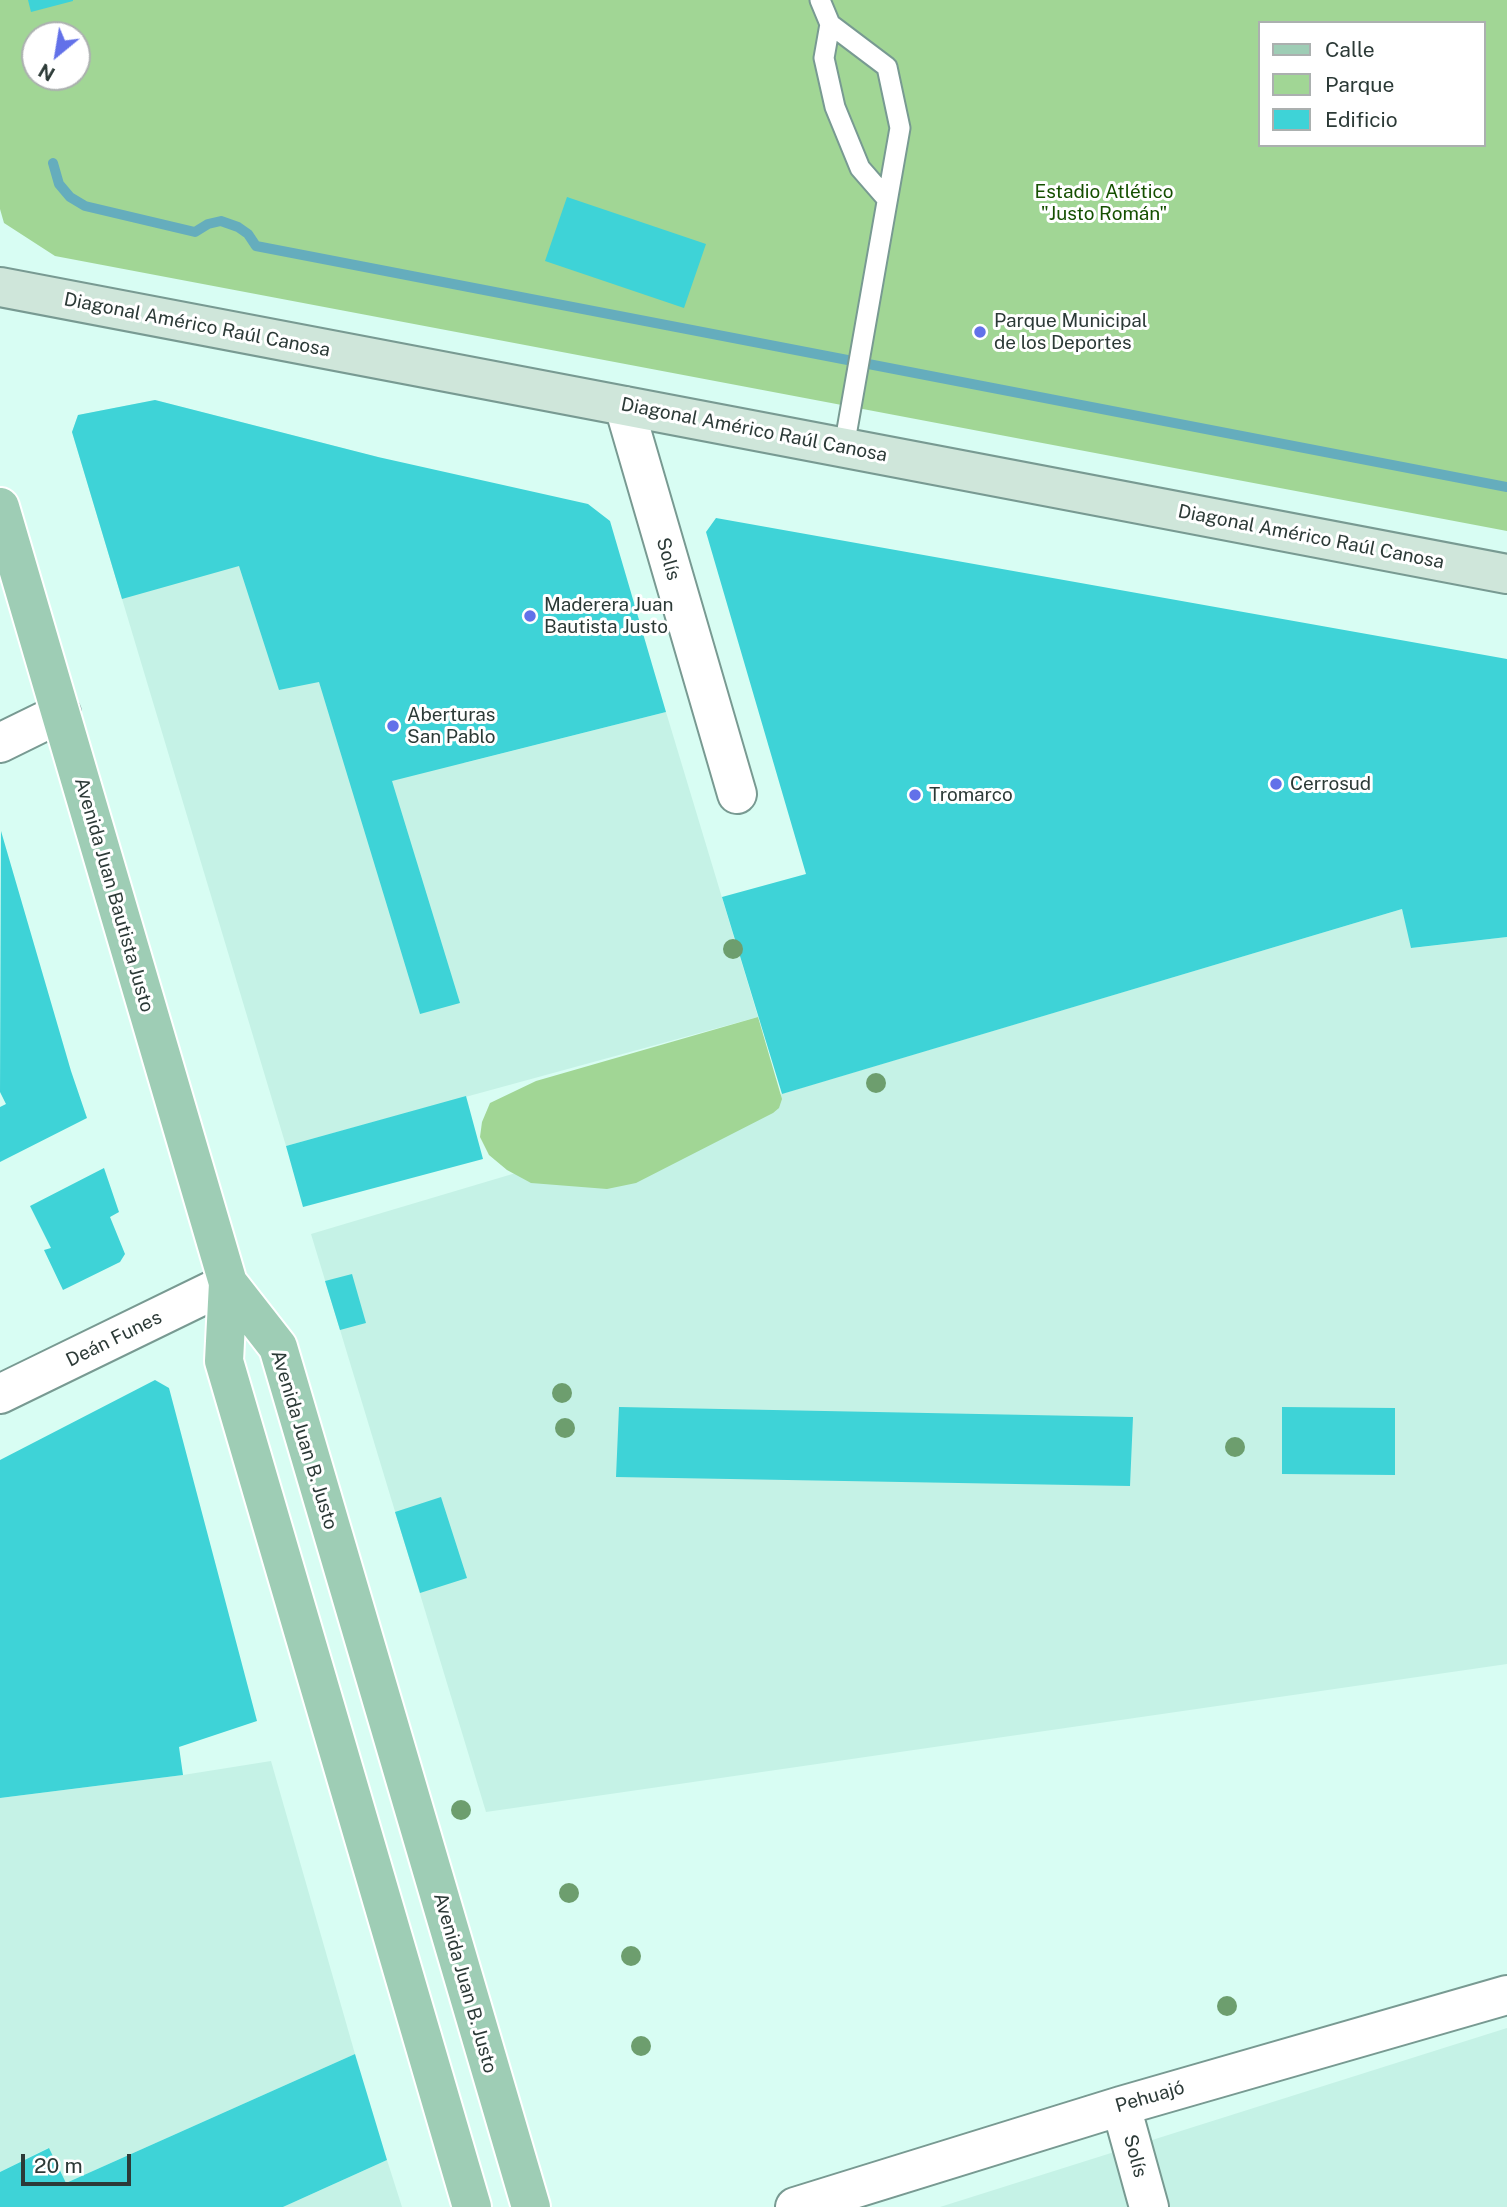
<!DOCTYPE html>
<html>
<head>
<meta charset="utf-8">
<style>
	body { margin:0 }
	#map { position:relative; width:1507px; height:2207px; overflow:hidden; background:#d8fdf3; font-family:"Public Sans",sans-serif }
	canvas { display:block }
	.legend { position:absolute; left:1258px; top:21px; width:228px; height:126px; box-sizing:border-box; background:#fff; border:2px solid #abb0af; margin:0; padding:9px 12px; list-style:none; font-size:21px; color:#2c3a37 }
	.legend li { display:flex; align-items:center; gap:14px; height:35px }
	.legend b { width:35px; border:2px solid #abb0af }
	.north { position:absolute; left:21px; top:21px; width:70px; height:70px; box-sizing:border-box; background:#fff; border:2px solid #abb0af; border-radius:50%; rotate:210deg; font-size:19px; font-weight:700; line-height:28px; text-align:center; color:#2c3a37 }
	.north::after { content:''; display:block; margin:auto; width:24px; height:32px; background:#6271e9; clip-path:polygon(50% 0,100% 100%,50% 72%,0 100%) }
	.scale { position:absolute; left:21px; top:2154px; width:110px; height:32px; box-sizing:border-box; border:4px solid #2c3a37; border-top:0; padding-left:9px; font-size:21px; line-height:24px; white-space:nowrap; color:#2c3a37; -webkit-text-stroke:5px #fff; paint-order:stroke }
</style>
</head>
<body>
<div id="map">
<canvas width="1507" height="2207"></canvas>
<ul class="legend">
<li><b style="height:9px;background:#9ecdb5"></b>Calle</li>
<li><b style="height:19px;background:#a1d695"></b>Parque</li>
<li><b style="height:19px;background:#3ed3d7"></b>Edificio</li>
</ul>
<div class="north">N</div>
<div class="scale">20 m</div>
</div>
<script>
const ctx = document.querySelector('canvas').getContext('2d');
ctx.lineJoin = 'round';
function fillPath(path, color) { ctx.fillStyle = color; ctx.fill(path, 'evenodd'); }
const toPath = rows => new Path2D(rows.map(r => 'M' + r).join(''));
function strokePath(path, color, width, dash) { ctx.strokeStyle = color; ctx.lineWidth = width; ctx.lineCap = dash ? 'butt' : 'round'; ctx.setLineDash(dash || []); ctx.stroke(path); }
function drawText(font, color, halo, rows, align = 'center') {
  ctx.font = font + ' "Public Sans",sans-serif'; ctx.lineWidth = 6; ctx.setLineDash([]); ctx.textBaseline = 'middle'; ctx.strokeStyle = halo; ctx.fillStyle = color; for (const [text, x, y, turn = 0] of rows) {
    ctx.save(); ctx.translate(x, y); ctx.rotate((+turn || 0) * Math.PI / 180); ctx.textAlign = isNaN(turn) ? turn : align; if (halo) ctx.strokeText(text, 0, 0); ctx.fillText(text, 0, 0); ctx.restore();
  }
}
fillPath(toPath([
	[155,400,378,457,464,763,666,712,758,1017,286,1146,72,432,78,415],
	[1402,909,1412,948,1507,937,1507,1664,486,1812,311,1234],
	[271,1761,355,2054,66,2183,48,2148,0,2172,0,1798,183,1775],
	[1507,2028,1507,2207,940,2207],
	[387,2160,402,2207,283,2207]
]), '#c5f2e6');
fillPath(toPath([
	[0,0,1507,0,1507,531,55,256,4,223,0,209],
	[1260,23,1484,23,1484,145,1260,145],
	[35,35,77,35,77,77,35,77],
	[758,1017,782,1099,779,1108,773,1113,636,1183,607,1189,531,1183,507,1170,489,1155,480,1137,482,1122,490,1103,536,1081]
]), '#a1d695');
strokePath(toPath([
	[53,163,59,184,70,197,85,206,195,232,208,224,221,221,238,227,248,234,256,246,1507,487]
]), '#65adbd', 10);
fillPath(toPath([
	[28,0,73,0,73,1,31,12],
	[567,197,706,244,684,308,545,261],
	[155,400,378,457,588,504,610,521,666,712,392,781,460,1003,420,1014,319,682,279,690,239,566,122,599,72,432,78,415],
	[716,518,1507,659,1507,937,1411,948,1402,909,782,1094,722,897,806,874,706,532],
	[1,831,71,1071,87,1118,0,1162,0,1107,6,1104,0,1092],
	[466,1096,483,1159,303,1207,286,1146],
	[104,1168,119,1212,110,1217,125,1254,120,1262,63,1290,44,1250,51,1248,30,1206],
	[352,1274,366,1323,340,1330,325,1281],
	[155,1380,169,1388,257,1721,179,1747,183,1775,0,1798,0,1460],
	[619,1407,1133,1417,1130,1486,616,1477],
	[1282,1407,1395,1408,1395,1475,1282,1474],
	[441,1497,467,1578,420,1593,395,1512],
	[355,2054,387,2160,283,2207,0,2207,0,2172,49,2148,66,2183]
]), '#3ed3d7');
const lane = toPath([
	[820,0,830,24,887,67,900,128,844,447],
	[830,24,824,58,835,107,860,168,887,199]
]);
const street = toPath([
	[624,406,737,794],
	[0,743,61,713],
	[0,1394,228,1283],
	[1121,2106,1149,2207],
	[795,2207,1121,2106,1507,1995]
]);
const secondary = toPath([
	[0,287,1507,574]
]);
const primary = toPath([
	[0,507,228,1283,224,1361,472,2207],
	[228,1283,278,1347,531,2207]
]);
strokePath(lane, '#789a92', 23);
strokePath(street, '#789a92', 42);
strokePath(secondary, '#789a92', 42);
strokePath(primary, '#fff', 42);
strokePath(lane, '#fff', 19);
strokePath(street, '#fff', 38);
strokePath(secondary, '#cfe6da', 38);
strokePath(primary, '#9ecdb5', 38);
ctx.fillStyle = '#6d9e6e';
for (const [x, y] of [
	[733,949],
	[876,1083],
	[562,1393],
	[565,1428],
	[1235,1447],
	[461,1810],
	[569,1893],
	[631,1956],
	[1227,2006],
	[641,2046]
]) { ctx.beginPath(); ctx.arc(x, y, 10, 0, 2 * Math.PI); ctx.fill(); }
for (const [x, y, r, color] of [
	[980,332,7,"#6271e9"],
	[530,616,7,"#6271e9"],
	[393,726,7,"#6271e9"],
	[1276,784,7,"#6271e9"],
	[915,795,7,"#6271e9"]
]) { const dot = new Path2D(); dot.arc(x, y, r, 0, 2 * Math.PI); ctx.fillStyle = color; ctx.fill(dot); strokePath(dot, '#fff', 2.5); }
drawText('19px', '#155001', '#fff', [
	["Estadio Atlético",1104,192],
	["\"Justo Román\"",1104,214]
]);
drawText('19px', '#2c3a37', '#fff', [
	["Parque Municipal",994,321],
	["de los Deportes",994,343],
	["Maderera Juan",544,605],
	["Bautista Justo",544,627],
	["Aberturas",407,715],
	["San Pablo",407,737],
	["Cerrosud",1290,784],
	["Tromarco",929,795]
], 'left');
drawText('19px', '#2c3a37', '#fff', [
	["Diagonal Américo Raúl Canosa",197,325,11],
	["Diagonal Américo Raúl Canosa",754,430,11],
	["Diagonal Américo Raúl Canosa",1311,537,11],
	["Solís",668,559,74],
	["Avenida Juan Bautista Justo",114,895,74],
	["Deán Funes",114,1339,-26],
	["Avenida Juan B. Justo",304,1440,73],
	["Avenida Juan B. Justo",465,1983,74],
	["Pehuajó",1150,2097,-16],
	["Solís",1135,2156,75]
]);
</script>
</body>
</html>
